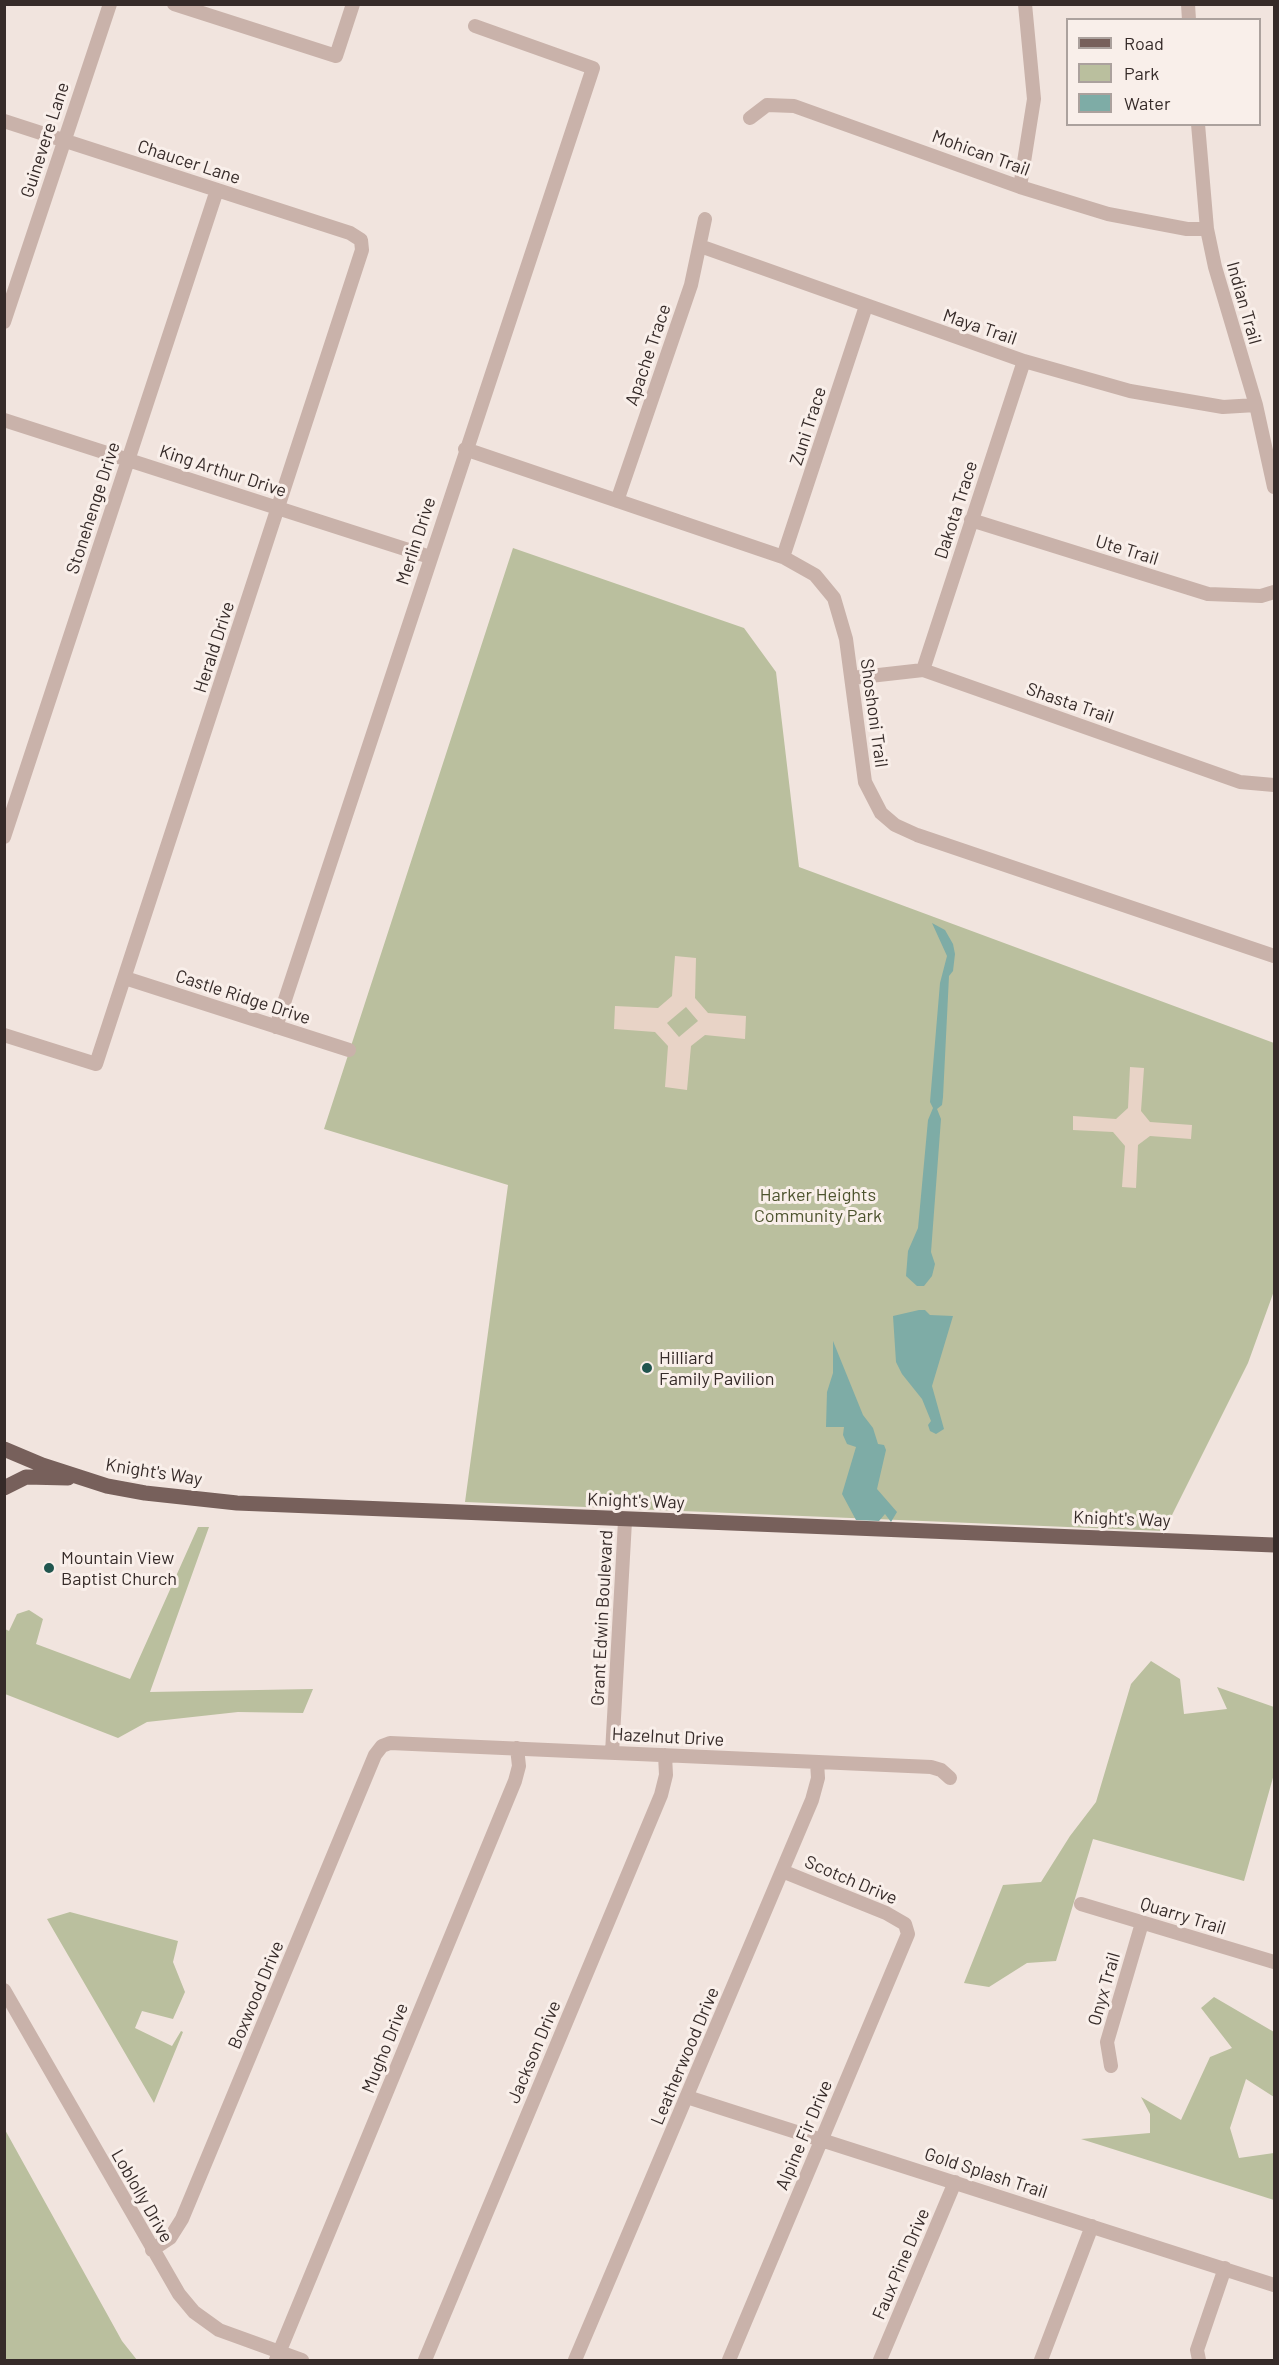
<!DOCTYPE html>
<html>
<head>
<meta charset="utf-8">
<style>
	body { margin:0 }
	#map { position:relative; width:1279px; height:2365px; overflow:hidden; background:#f1e4de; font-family:Barlow,sans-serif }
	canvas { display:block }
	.frame { position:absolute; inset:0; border:6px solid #362b29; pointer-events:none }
	.legend { position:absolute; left:1066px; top:18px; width:195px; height:108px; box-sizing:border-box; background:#f9efea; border:2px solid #aba19d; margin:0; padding:8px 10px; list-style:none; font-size:18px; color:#362b29 }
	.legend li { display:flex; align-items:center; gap:12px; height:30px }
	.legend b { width:30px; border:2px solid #aba19d }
</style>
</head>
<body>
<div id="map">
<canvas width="1279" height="2365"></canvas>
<div class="frame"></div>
<ul class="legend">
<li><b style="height:8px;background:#77605b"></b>Road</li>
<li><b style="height:16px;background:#babf9e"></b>Park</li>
<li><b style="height:16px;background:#7eaca6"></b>Water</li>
</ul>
</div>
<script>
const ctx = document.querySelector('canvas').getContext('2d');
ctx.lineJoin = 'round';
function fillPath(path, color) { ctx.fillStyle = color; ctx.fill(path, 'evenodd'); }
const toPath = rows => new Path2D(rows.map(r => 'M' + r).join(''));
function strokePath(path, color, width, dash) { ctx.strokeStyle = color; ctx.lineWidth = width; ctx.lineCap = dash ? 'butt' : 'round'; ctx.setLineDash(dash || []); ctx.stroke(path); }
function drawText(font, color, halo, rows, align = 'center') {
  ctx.font = font + ' Barlow,sans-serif'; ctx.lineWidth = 6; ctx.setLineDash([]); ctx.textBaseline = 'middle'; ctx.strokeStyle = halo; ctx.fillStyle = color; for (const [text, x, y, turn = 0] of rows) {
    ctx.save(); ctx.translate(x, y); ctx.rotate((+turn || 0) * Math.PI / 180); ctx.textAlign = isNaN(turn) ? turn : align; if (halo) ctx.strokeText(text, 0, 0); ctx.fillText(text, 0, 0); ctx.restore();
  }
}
fillPath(toPath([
	[513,548,744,628,776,672,799,867,1274,1043,1274,1291,1248,1363,1164,1531,465,1502,508,1185,324,1129],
	[198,1527,209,1527,150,1692,313,1689,303,1713,238,1712,147,1722,118,1738,5,1694,5,1629,9,1631,17,1614,29,1610,43,1619,36,1644,130,1679],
	[1151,1661,1180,1679,1184,1714,1227,1709,1217,1687,1274,1707,1274,1774,1244,1881,1093,1839,1056,1961,1027,1963,989,1987,964,1983,1003,1885,1041,1882,1070,1836,1096,1802,1131,1684],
	[70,1912,178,1941,173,1962,185,1992,173,2019,142,2011,135,2028,172,2046,181,2031,183,2032,154,2103,47,1919],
	[1214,1997,1274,2032,1274,2097,1246,2079,1230,2128,1239,2158,1274,2153,1274,2200,1081,2139,1150,2133,1150,2114,1141,2097,1181,2120,1210,2057,1232,2048,1201,2008],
	[4,2128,122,2341,137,2360,5,2360]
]), '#babf9e');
fillPath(toPath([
	[675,956,696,958,695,998,708,1013,746,1016,745,1039,705,1035,691,1046,687,1090,665,1087,668,1046,655,1032,614,1029,615,1006,658,1008,672,996],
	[686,1007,698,1021,679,1037,667,1023],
	[1130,1067,1144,1068,1141,1111,1150,1122,1192,1125,1191,1139,1150,1136,1138,1145,1136,1188,1122,1187,1125,1146,1113,1132,1073,1130,1073,1116,1116,1119,1128,1108]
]), '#e8d3c6');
fillPath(toPath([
	[932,923,945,930,953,944,955,954,953,971,949,976,943,1097,942,1105,937,1109,941,1119,931,1252,935,1264,932,1276,924,1286,917,1286,906,1276,908,1251,918,1228,928,1120,933,1108,930,1102,940,983,947,956],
	[919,1310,925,1310,930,1315,953,1316,932,1386,944,1429,936,1434,930,1431,928,1425,931,1421,922,1399,902,1374,896,1362,893,1316],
	[833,1341,863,1415,873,1428,878,1444,884,1445,886,1450,877,1489,897,1512,891,1522,885,1514,879,1521,856,1520,842,1494,856,1447,847,1444,843,1435,844,1427,826,1427,827,1392,833,1373]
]), '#7eaca6');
strokePath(toPath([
	[174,4,336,56,353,4],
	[1188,4,1189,20],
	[750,118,767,105,794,106,1020,187,1108,214,1187,229,1207,229],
	[4,121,350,233,361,240,362,250,96,1064,4,1035],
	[1198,124,1207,229,1215,267,1256,405,1274,487],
	[1020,187,1034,99,1025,4],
	[700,246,1024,361,1130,391,1223,407,1256,405],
	[4,322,110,4],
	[4,420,430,557],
	[465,449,783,557,815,575,834,598,846,639,865,782,881,813,895,825,917,835,1274,956],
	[617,501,691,285,705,219],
	[971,520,1208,594,1261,596,1274,592],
	[783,557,866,306],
	[923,670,1024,361],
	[852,678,923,670,1240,782,1274,785],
	[4,837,217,190],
	[125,978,349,1050],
	[276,1027,593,68,475,26],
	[612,1753,625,1521],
	[1081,1904,1274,1962],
	[4,1990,179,2294,194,2312,219,2330,302,2360],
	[1111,2066,1107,2042,1142,1923],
	[687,2097,1274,2285],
	[152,2250,170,2238,182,2219,375,1755,382,1746,390,1743,931,1767,941,1770,950,1778],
	[276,2360,515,1781,519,1766,517,1748],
	[425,2360,661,1795,666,1775,665,1755],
	[575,2360,812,1800,818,1778,817,1762],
	[729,2360,908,1934,905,1924,886,1913,782,1871],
	[880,2360,955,2182],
	[1041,2360,1092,2226],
	[1199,2360,1197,2350,1225,2268]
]), '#c9b2aa', 14);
strokePath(toPath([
	[4,1449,42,1465,107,1486,145,1493,237,1503,1274,1545],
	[4,1488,26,1477,68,1478]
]), '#77605b', 15);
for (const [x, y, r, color] of [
	[647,1368,6,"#21564f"],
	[49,1568,6,"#21564f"]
]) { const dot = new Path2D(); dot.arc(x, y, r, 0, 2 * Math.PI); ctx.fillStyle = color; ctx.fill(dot); strokePath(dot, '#f9efea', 2); }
drawText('18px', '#362b29', '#f9efea', [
	["Guinevere Lane",45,140,-72],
	["Mohican Trail",981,153,20],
	["Chaucer Lane",189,162,18],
	["Indian Trail",1244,303,74],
	["Maya Trail",980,327,19],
	["Apache Trace",648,355,-71],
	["Zuni Trace",808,426,-72],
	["King Arthur Drive",223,471,18],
	["Stonehenge Drive",93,508,-72],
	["Dakota Trace",956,510,-72],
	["Merlin Drive",416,541,-72],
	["Ute Trail",1127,550,17],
	["Herald Drive",214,647,-72],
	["Shasta Trail",1070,703,19],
	["Shoshoni Trail",874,713,82],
	["Castle Ridge Drive",243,997,18],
	["Knight's Way",154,1472,9],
	["Knight's Way",636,1501,2],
	["Knight's Way",1122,1519,2],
	["Grant Edwin Boulevard",602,1618,-87],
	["Hazelnut Drive",668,1737,3],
	["Scotch Drive",851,1880,23],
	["Quarry Trail",1183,1916,17],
	["Onyx Trail",1104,1989,-74],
	["Boxwood Drive",256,1995,-67],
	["Mugho Drive",385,2048,-68],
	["Jackson Drive",534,2052,-67],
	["Leatherwood Drive",685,2056,-67],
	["Alpine Fir Drive",804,2135,-67],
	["Gold Splash Trail",986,2173,18],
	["Loblolly Drive",142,2196,60],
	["Faux Pine Drive",901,2264,-67]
]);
drawText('18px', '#4d532e', '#f9efea', [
	["Harker Heights",818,1195],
	["Community Park",818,1216]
]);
drawText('18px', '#362b29', '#f9efea', [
	["Hilliard",659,1358],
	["Family Pavilion",659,1379],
	["Mountain View",61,1558],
	["Baptist Church",61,1579]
], 'left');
</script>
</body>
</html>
